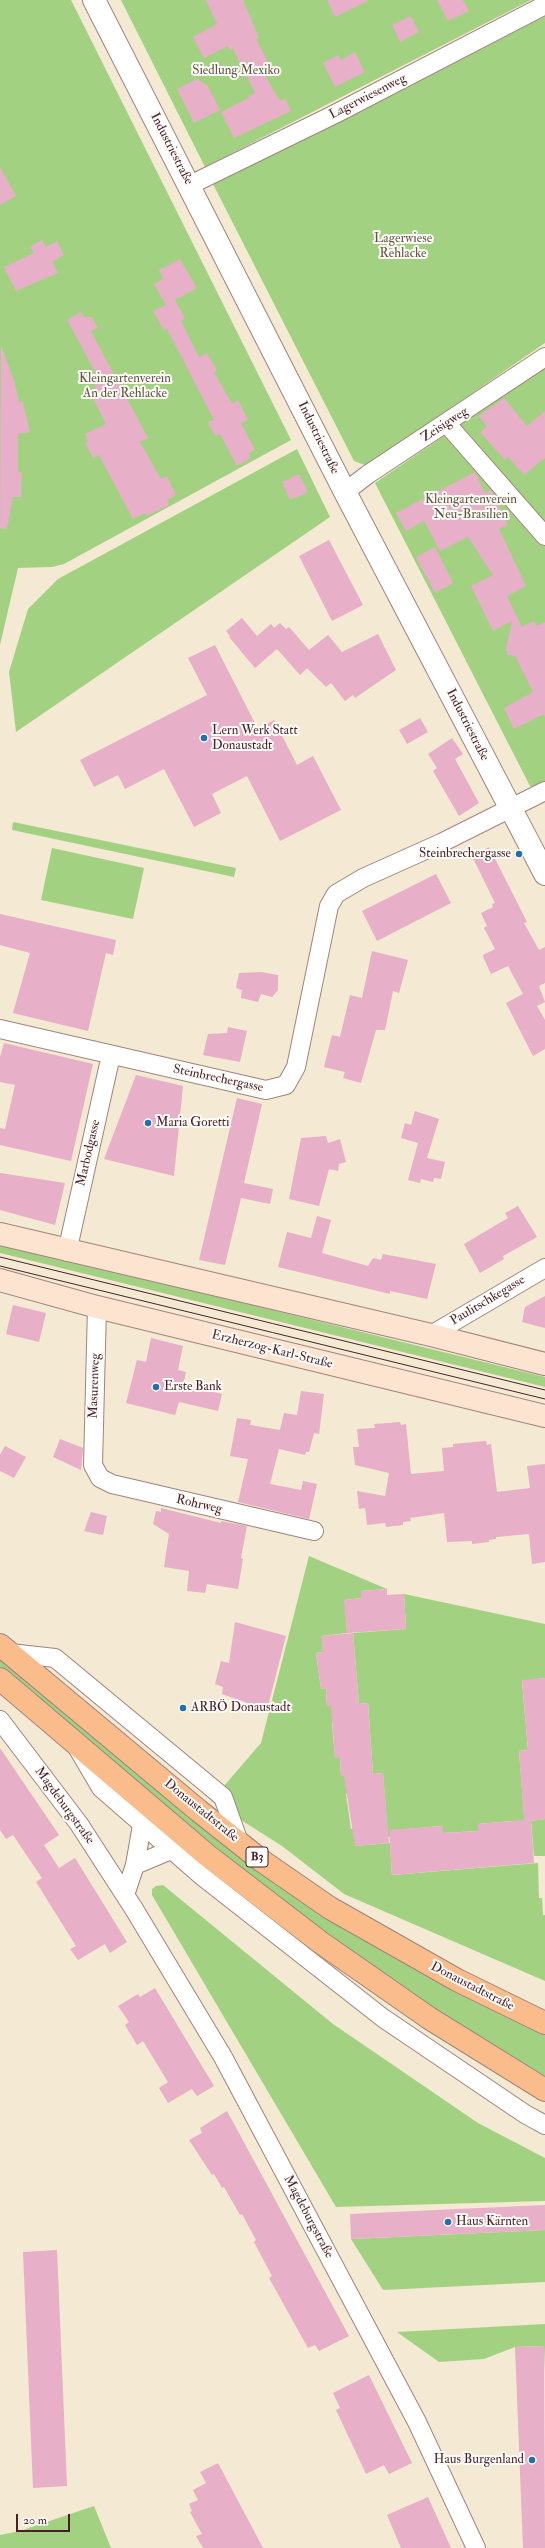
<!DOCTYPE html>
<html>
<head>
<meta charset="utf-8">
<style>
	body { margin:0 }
	#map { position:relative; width:545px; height:2548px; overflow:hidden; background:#f4e9d2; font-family:"IM FELL Double Pica",serif }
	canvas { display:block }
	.scale { position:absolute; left:16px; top:2514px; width:54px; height:18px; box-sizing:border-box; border:2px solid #4a1f2b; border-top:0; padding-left:5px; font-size:12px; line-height:14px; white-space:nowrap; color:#4a1f2b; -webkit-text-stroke:3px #fdfcf7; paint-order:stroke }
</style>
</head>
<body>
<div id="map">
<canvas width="545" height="2548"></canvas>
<div class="scale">20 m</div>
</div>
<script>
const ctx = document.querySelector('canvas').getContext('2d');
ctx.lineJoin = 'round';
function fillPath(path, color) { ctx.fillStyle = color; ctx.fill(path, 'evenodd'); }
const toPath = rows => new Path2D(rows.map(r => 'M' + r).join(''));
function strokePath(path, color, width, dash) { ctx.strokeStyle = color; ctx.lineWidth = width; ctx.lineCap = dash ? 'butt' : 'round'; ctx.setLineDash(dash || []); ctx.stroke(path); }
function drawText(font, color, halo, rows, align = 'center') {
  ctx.font = font + ' "IM FELL Double Pica",serif'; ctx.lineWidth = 4; ctx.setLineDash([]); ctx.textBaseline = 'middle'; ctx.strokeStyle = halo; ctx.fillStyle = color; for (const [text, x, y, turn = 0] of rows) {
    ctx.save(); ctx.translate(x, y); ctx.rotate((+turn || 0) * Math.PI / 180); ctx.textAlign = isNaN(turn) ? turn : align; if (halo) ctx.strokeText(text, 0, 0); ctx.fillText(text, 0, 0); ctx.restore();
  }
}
fillPath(toPath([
	[0,0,71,0,291,440,64,564,52,567,18,568,0,645],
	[121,0,531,0,205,167],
	[545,12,545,343,367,466,354,461,213,184],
	[545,367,545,783,536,788,530,786,375,483],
	[297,449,330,517,16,732,9,672,28,609,58,579],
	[13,822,236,868,234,877,12,830],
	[52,848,144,868,133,919,41,900],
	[0,1243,545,1377,545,1387,0,1253],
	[309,1556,387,1589,361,1591,361,1598,345,1600,347,1633,322,1636,323,1652,316,1653,321,1689,326,1688,327,1706,336,1706,332,1723,335,1758,340,1758,341,1776,350,1775,352,1793,346,1794,351,1829,356,1828,355,1846,390,1843,392,1875,538,1863,539,1898,542,1898,543,1915,545,1915,545,1981,344,1894,282,1846,211,1801,261,1743],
	[404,1594,545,1624,545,1678,522,1681,528,1750,519,1751,525,1827,513,1821,478,1824,478,1831,443,1833,442,1826,406,1829,406,1836,388,1837,383,1773,373,1774,368,1703,359,1704,353,1633,406,1629],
	[0,1656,343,1927,422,1973,545,2032,545,2077,426,2004,319,1928,235,1863,0,1667],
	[545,1819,545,1856,534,1856,531,1821],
	[163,1885,333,2024,478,2123,545,2158,545,2201,336,2207,152,1895,152,1889,156,1886],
	[545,2230,545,2282,383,2290,351,2239],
	[545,2324,545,2373,544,2346,515,2347,484,2359,439,2362,397,2332],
	[94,2506,111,2548,0,2548,0,2535,20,2531]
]), '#a2d281');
fillPath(toPath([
	[206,0,243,0,259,38,256,39,274,73,266,77,280,101,285,98,291,111,234,138,221,112,249,98,248,96,255,93,233,49,230,50,228,46,204,58,193,37,217,24],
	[327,0,370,0,335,17],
	[437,0,463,0,469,11,448,21],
	[411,16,419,32,400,42,392,25],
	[355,52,365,72,335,87,323,63,338,55,341,60],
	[197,79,208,86,220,110,194,123,177,89],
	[0,167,16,196,0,205],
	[42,240,46,247,57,241,64,255,52,262,58,273,16,291,4,267,34,253,30,247],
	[180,259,197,288,175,300,185,318,181,321,199,357,207,353,217,370,214,372,232,404,238,400,248,420,241,423,255,450,248,453,251,458,237,466,220,434,215,436,208,422,214,420,167,329,164,330,153,311,166,305,154,284,163,279,159,270],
	[81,312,84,317,92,317,98,328,91,331,93,335,148,438,140,442,161,479,167,476,176,495,167,500,169,505,146,516,145,513,133,519,99,455,93,458,85,443,88,441,85,434,106,424,93,398,99,395,92,380,98,377,67,320],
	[1,346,14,380,19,402,23,402,30,432,18,434,18,472,22,472,21,497,13,497,7,529,0,528],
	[504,398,527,426,545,411,545,458,524,475,508,457,505,460,480,432,487,427,479,416],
	[475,472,485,493,491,490,508,525,499,529,526,586,507,596,522,627,534,621,537,626,545,622,545,717,544,714,514,729,504,708,533,692,515,656,508,655,506,649,512,621,493,631,471,586,493,575,468,537,440,551,424,521,406,531,396,513],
	[299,474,308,492,290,500,282,482],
	[329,540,363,605,332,621,299,556],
	[435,547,453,583,435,593,416,557],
	[242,618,257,636,271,624,274,628,280,623,286,629,289,627,309,650,328,635,342,652,378,634,396,670,355,698,353,695,345,701,331,683,326,687,307,668,300,675,277,649,255,668,229,637,230,636,226,631],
	[215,645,258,729,274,720,297,765,313,756,341,810,280,841,247,776,212,794,221,813,194,827,164,769,125,789,118,775,94,787,80,760,207,695,188,658],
	[420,718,428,732,407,744,399,730],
	[452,738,463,754,455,759,479,803,459,816,433,771,437,768,428,754],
	[489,847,527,922,524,923,539,950,545,947,545,983,539,986,545,1002,537,1006,545,1020,545,1049,533,1056,506,1003,523,994,508,966,491,974,484,959,483,955,495,949,484,928,487,926,481,913,493,907,492,904,495,903,472,856],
	[436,874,451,903,377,941,362,911],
	[0,914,116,940,113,955,106,953,88,1031,13,1013,30,953,0,945],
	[372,951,408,960,399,993,393,991,385,1030,376,1030,361,1083,343,1078,345,1072,324,1067,332,1035,340,1037,350,995,362,998],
	[261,972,278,975,278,990,272,997,261,994,258,1002,241,998,242,990,236,988,239,973],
	[228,1027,247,1031,240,1062,203,1055,208,1034,227,1033],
	[4,1043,93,1064,71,1161,0,1145,0,1128,5,1129,15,1085,0,1082,0,1057],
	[136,1075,183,1086,174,1176,104,1159],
	[237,1098,262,1104,244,1183,273,1189,270,1204,241,1198,225,1265,199,1260],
	[415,1111,439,1119,427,1158,445,1162,441,1179,434,1178,433,1182,421,1179,420,1183,408,1180,418,1143,401,1138,405,1123,411,1125],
	[326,1136,328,1143,340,1139,346,1162,339,1164,338,1171,329,1169,319,1206,289,1199,301,1138],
	[0,1173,65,1183,55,1225,0,1210],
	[518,1206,537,1237,503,1256,504,1259,480,1273,464,1244,508,1218,505,1213],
	[317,1216,331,1220,322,1253,368,1266,373,1258,381,1260,383,1254,436,1264,427,1299,390,1291,390,1294,278,1267,287,1232,311,1238],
	[545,1296,545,1328,522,1322,525,1307],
	[13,1305,46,1313,39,1342,6,1334],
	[151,1338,183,1346,178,1370,186,1372,183,1385,222,1394,218,1411,179,1402,175,1415,126,1403,137,1360,146,1362],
	[301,1391,324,1394,319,1434,314,1433,309,1452,306,1452,305,1455,279,1449,270,1484,301,1490,303,1481,317,1484,309,1519,238,1502,248,1459,230,1456,237,1418,251,1420,250,1425,280,1430,284,1413,297,1415],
	[400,1422,401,1425,406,1424,411,1474,444,1471,442,1448,453,1447,453,1444,486,1441,487,1445,491,1444,497,1492,530,1488,527,1466,545,1464,545,1562,532,1564,529,1534,496,1537,496,1539,489,1540,489,1542,472,1544,472,1541,447,1542,444,1513,410,1518,411,1521,403,1522,403,1525,386,1527,385,1523,367,1525,365,1508,359,1509,357,1491,385,1496,389,1473,355,1465,353,1447,359,1447,357,1429,375,1428,374,1424],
	[60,1439,83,1448,81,1470,53,1457],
	[5,1446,26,1457,14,1478,0,1471,0,1455],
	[161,1508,221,1523,221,1521,247,1526,241,1558,243,1559,238,1589,207,1584,205,1593,187,1591,189,1571,164,1567,169,1534,153,1524,156,1511,161,1512],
	[91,1512,107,1516,103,1535,84,1531],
	[387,1589,387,1595,404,1594,406,1629,347,1633,344,1600,361,1598,361,1591],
	[235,1622,286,1636,267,1710,222,1694,223,1687,215,1684,221,1661,229,1663],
	[353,1633,359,1704,368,1703,373,1774,383,1773,389,1843,355,1846,344,1776,341,1776,340,1758,335,1758,331,1706,327,1706,326,1688,321,1689,316,1653,323,1652,321,1636],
	[545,1678,545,1819,531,1821,534,1863,392,1875,389,1830,443,1826,443,1833,478,1831,478,1824,524,1820,519,1751,528,1750,522,1680],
	[0,1748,59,1835,44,1845,59,1868,75,1858,127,1942,110,1953,105,1944,78,1960,70,1949,76,1946,36,1882,42,1878,13,1835,6,1839,0,1830],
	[155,1988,214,2086,197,2096,192,2089,168,2103,159,2088,168,2082,143,2041,137,2045,125,2025,129,2022,118,2006,138,1994,140,1997],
	[227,2111,349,2336,319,2351,315,2345,308,2348,269,2278,272,2276,254,2242,256,2240,242,2214,240,2215,224,2187,222,2188,214,2174,212,2175,189,2140,202,2133,200,2128],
	[545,2205,545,2230,351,2239,350,2214],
	[57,2250,67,2486,33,2488,23,2252],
	[544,2346,545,2548,523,2548,515,2347],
	[369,2375,412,2463,389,2474,384,2465,366,2474,336,2410,340,2408,333,2393],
	[218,2463,263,2548,203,2548,196,2536,202,2534,190,2512,192,2511,189,2504,198,2500,193,2490,206,2483,200,2472],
	[428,2497,451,2548,401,2548,387,2515]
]), '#e7afc8');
const minor = toPath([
	[190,185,335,114,545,5],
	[447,424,545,536],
	[345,492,367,475,545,357],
	[0,1029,266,1090,286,1085,296,1067,329,906,336,894,363,878,441,843,545,791],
	[67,1252,111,1055],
	[97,1307,93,1465,100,1478,112,1484,314,1531],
	[431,1335,545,1268],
	[10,1653,55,1658,223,1797,239,1842],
	[0,1720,79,1824,134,1909,223,2057,417,2422,476,2548],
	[78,1749,101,1788,203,1877,383,2018,525,2114,545,2125],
	[135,1865,171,1850],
	[125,1895,135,1865,142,1825]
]);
const tertiary = toPath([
	[94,0,345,492,545,874]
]);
const secondary = toPath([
	[0,1234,431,1335,545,1364],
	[0,1280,97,1307,545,1416]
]);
const primary = toPath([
	[0,1645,199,1811,262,1861,330,1908,457,1980,545,2023],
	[0,1679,208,1856,320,1942,429,2018,545,2090]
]);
strokePath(minor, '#9f847e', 20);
strokePath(tertiary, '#9f847e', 24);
strokePath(secondary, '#9f847e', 24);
strokePath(primary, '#9f847e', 24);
strokePath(minor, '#fff', 18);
strokePath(tertiary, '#fff', 22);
strokePath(secondary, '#fde4d0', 22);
strokePath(primary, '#f9bc8a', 22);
strokePath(toPath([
	[0,1257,545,1390],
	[0,1266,545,1399]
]), '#4a1f2b', 1);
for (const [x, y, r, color] of [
	[204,738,4,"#1f6fb2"],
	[519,854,4,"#1f6fb2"],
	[148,1123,4,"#1f6fb2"],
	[156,1387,4,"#1f6fb2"],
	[183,1708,4,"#1f6fb2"],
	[448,2222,4,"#1f6fb2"],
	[532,2460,4,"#1f6fb2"]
]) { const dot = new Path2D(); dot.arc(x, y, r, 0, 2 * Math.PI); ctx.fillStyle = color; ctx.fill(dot); strokePath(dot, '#fdfcf7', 1.5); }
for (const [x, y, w] of [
	[257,1857,22]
]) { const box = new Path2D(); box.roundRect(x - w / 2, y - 10, w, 20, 3); ctx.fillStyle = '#fdfcf7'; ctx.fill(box); strokePath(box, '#4a1f2b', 1); }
drawText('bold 12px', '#4a1f2b', null, [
	["B3",257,1857]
]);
drawText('13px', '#645545', '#fdfcf7', [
	["Siedlung Mexiko",236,71],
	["Lagerwiese",403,239],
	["Rehlacke",403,254],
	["Kleingartenverein",125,379],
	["An der Rehlacke",125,394],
	["Kleingartenverein",471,500],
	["Neu-Brasilien",471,515]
]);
drawText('13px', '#4a1f2b', '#fdfcf7', [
	["Lagerwiesenweg",368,97,-27],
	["Industriestraße",171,149,63],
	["Zeisigweg",445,425,-33],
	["Industriestraße",318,438,64],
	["Industriestraße",467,725,63],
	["Steinbrechergasse",218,1079,12],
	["Marbodgasse",89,1153,-77],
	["Paulitschkegasse",488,1301,-31],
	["Erzherzog-Karl-Straße",272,1350,14],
	["Masurenweg",95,1386,-88],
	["Rohrweg",199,1505,13],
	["Magdeburgstraße",64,1806,54],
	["Donaustadtstraße",201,1811,39],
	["Donaustadtstraße",472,1987,27],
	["Magdeburgstraße",308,2217,62]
]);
drawText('13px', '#4a1f2b', '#fdfcf7', [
	["Lern Werk Statt",212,731],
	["Donaustadt",212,746],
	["Steinbrechergasse",511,854,"right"],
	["Maria Goretti",156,1123],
	["Erste Bank",164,1387],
	["ARBÖ Donaustadt",191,1708],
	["Haus Kärnten",456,2222],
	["Haus Burgenland",524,2460,"right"]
], 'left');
</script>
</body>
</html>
